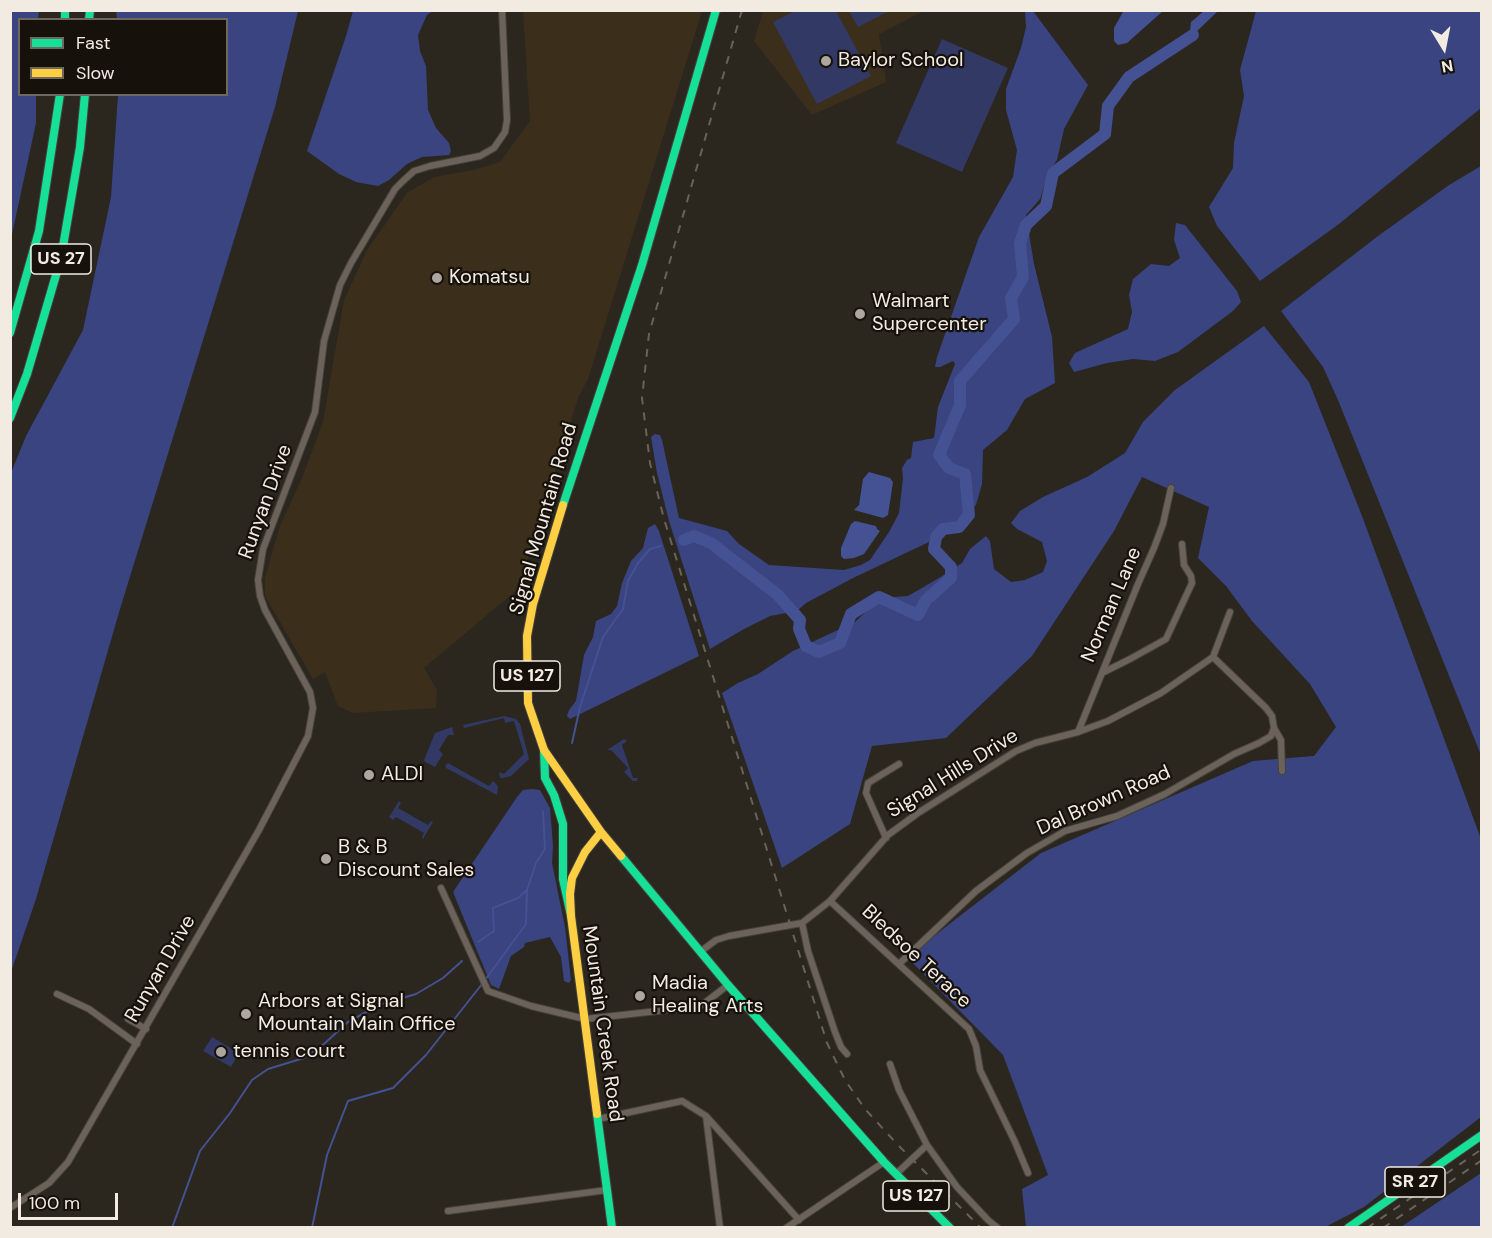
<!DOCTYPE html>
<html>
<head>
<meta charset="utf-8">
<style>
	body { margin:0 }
	#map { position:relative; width:1492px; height:1238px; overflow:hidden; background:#2b271f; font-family:"DM Sans",sans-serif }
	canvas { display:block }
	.frame { position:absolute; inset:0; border:12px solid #f2ebe2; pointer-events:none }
	.legend { position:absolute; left:18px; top:18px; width:210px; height:78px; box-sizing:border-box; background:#16110b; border:2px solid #6e6861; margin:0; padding:8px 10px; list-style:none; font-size:18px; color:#f2ebe2 }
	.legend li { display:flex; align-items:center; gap:12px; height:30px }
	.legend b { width:30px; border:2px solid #6e6861 }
	.north { position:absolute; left:1414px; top:18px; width:60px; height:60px; -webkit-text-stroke:4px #16110b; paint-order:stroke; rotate:170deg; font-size:16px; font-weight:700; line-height:24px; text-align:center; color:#f2ebe2 }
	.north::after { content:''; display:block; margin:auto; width:21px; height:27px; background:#f2ebe2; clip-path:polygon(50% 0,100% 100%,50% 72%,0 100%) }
	.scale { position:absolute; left:18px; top:1193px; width:100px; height:27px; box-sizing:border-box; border:3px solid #f2ebe2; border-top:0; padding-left:8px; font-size:18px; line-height:21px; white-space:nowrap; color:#f2ebe2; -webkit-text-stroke:4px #16110b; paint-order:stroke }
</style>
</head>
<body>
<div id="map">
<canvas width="1492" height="1238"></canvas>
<div class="frame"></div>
<ul class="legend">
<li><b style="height:8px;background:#16e098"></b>Fast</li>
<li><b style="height:8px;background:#ffcf43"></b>Slow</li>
</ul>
<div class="north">N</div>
<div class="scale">100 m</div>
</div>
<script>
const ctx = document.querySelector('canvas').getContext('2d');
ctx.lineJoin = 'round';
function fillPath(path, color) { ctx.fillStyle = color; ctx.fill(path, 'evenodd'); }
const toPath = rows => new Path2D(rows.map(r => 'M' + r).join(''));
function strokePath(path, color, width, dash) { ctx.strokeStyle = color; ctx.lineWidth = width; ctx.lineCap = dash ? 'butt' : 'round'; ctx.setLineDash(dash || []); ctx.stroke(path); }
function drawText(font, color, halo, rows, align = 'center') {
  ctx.font = font + ' "DM Sans",sans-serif'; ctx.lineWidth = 4.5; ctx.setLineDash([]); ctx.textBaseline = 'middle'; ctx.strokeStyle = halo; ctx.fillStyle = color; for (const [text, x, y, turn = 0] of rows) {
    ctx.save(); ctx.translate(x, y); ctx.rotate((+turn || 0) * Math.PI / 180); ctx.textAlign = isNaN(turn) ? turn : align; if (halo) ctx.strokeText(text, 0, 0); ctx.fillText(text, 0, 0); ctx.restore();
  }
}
fillPath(toPath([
	[523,11,702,11,588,379,578,398,518,589,424,668,437,690,436,708,353,713,338,706,325,672,313,679,265,596,265,577,280,526,302,478,323,422,344,300,367,250,407,193,434,177,474,170,500,162,530,121],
	[763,11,924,11,879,34,886,82,812,115,754,41]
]), '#3b2f1c');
fillPath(toPath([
	[795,11,836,11,871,76,817,104,773,22],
	[849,11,889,11,858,27],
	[942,39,1008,68,962,172,896,143],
	[504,716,516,719,520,724,529,759,511,776,503,778,500,778,499,772,504,774,524,754,514,721,505,723,504,718,464,728,463,725],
	[452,727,454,735,448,735,439,750,443,754,435,767,425,762,424,760,435,733],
	[624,739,627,741,622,745,633,778,638,778,637,781,633,781,624,772,628,768,611,750,607,750],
	[448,763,489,786,493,781,498,786,497,795,446,768,445,766],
	[399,801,401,803,398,808,428,825,431,821,433,822,423,839,422,837,424,833,396,817,393,820,389,817],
	[212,1037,239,1053,231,1067,203,1051]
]), '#313964');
fillPath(toPath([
	[11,10,39,11,38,19,20,20,20,94,36,95,36,123,11,239],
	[116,11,298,11,275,107,120,609,36,899,11,972,11,473,26,436,83,330,111,197,118,95,226,94,226,20,117,19],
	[353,11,433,11,427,15,418,35,420,51,426,66,428,110,436,128,449,143,451,151,449,155,422,157,407,164,389,180,378,186,356,182,339,174,307,151,346,36],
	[1025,11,1033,11,1088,85,1064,129,1057,160,1049,171,1040,199,1026,215,1034,264,1052,337,1055,383,1025,399,1007,430,983,450,982,484,976,505,964,515,954,523,940,527,931,535,929,542,853,578,806,603,797,611,770,616,744,629,710,649,669,521,657,473,651,437,655,434,660,435,662,440,679,518,727,531,739,544,769,565,844,570,861,565,870,560,889,532,899,513,903,478,902,468,907,460,911,458,913,442,934,438,938,407,955,364,953,361,940,367,935,367,937,357,979,237,1013,177,1017,150,1006,110,1006,89,1021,48,1026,27],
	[1256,11,1482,11,1481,108,1339,224,1260,281,1217,226,1209,207,1233,168,1234,143,1244,96,1240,70],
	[1481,166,1481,755,1338,400,1323,367,1281,311,1378,236,1449,185],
	[1176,223,1185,225,1237,291,1241,302,1233,311,1178,352,1155,361,1133,359,1107,363,1074,372,1069,363,1075,353,1128,329,1132,312,1129,295,1133,279,1151,264,1169,266,1180,258,1174,240],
	[1264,326,1309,382,1362,516,1481,839,1481,1117,1364,1207,1325,1227,1026,1227,1022,1189,1048,1175,1003,1055,907,957,1041,853,1253,761,1314,756,1336,727,1310,684,1252,621,1226,586,1198,558,1209,507,1142,477,1114,531,1032,656,946,738,872,746,850,824,782,868,722,693,738,683,758,674,793,651,855,622,870,608,894,597,908,596,939,578,962,563,970,549,986,536,990,541,994,569,1011,582,1025,580,1043,572,1047,561,1042,542,1017,529,1011,523,1020,511,1043,497,1087,477,1125,453,1143,422,1175,390],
	[655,524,659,531,699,656,570,719,567,716,569,710,576,701,584,655,593,637,596,621,611,614,617,606,622,583,631,561,643,548,648,528],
	[533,789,540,790,550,808,553,846,552,863,565,927,571,980,569,983,564,981,561,957,550,937,525,943,524,947,511,956,499,989,491,985,453,892,517,797,523,790],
	[1481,1173,1481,1227,1401,1227]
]), '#394480');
fillPath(toPath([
	[1124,10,1163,10,1163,11,1127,43,1118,45,1114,41,1114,28],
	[1204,11,1218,11,1193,35,1190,31,1191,22],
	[869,472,890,478,893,482,888,515,883,518,854,510,859,505,863,479],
	[855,521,876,526,877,529,880,531,864,554,854,558,844,559,841,556,841,548,851,524]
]), '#445193');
strokePath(toPath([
	[572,743,580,707,603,637,623,609,628,581,638,563,650,549,661,546],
	[478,942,494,931,493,908,518,898,527,890],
	[485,980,526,924,527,890,536,863,545,849,543,811],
	[172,1228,200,1151,230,1113,252,1080,268,1069,304,1058,325,1043,348,1022,379,1005,416,994,443,978,462,961],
	[312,1228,327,1155,348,1101,393,1088,426,1055,482,984]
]), '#445193', 2);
strokePath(toPath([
	[684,540,694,536,711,543,778,595,800,620,799,629,806,646,819,652,840,643,851,614,879,597,918,615,926,600,951,578,951,567,934,549,936,537,943,529,959,527,969,515,965,474,949,468,939,455,960,405,960,381,1014,319,1011,298,1023,277,1020,243,1026,225,1046,206,1053,173,1105,134,1108,106,1129,77,1193,35]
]), '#445193', 12);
const street = toPath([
	[1213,657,1266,708,1272,716,1274,728,1281,740,1282,771],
	[1213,657,1230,612],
	[1102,673,1130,659,1166,639,1192,583,1191,576,1184,565,1182,544],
	[1078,732,1138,584,1154,548,1163,524,1171,488],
	[886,838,866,793,868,783,899,764],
	[441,888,488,991,531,1006,585,1019,622,1015,693,1007,702,1005,728,985],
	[830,901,969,1029,976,1046,980,1070,1015,1142,1028,1173],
	[802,923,808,951,835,1032,841,1047,847,1054],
	[700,952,716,940,729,936,802,923,830,901,888,835,918,813,1016,751,1035,743,1078,732,1108,721,1161,693,1213,657],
	[899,964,976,891,1027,853,1065,831,1117,816,1165,794,1234,754,1259,743,1271,736,1274,728],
	[57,994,89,1009,137,1044],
	[128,1019,146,1029],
	[890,1064,899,1090,927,1145,957,1187,988,1220,998,1228],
	[706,1116,720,1228],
	[598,1119,682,1101,706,1116,799,1220],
	[896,1174,927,1145],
	[10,1208,49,1183,68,1162,259,830,308,736,313,708,310,692,265,610,260,596,258,580,263,549,315,412,324,341,340,285,351,263,395,189,403,181,414,171,430,166,480,156,494,148,505,132,507,120,502,10],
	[448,1211,607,1190],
	[786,1228,884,1162]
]);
const fast = toPath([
	[65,10,65,20],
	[89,20,90,10],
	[10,333,39,231,60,94],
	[10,418,27,374,61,258,80,147,85,94],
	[563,505,642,265,716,10],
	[544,750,545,778,554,795,563,824,563,879,571,916],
	[621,856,728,985,884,1162,950,1228],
	[597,1114,612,1228],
	[1348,1228,1482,1135]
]);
const slow = toPath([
	[563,505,533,604,527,636,528,703,544,750,601,832,621,856],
	[597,1114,571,916,570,894,572,878,585,852,601,832]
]);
strokePath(street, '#46423b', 8);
strokePath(fast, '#46423b', 10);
strokePath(slow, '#46423b', 10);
strokePath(street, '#6b6359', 6);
strokePath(fast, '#16e098', 8);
strokePath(slow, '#ffcf43', 8);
strokePath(toPath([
	[742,10,649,334,642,398,650,463,664,519,827,1043,845,1080,865,1109,897,1144,981,1228],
	[1367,1228,1482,1149],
	[1383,1228,1482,1160]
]), '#67625a', 2, [8, 8]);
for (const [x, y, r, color] of [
	[826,61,6,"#aca69e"],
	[437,278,6,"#aca69e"],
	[860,314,6,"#aca69e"],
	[369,775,6,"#aca69e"],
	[326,859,6,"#aca69e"],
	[640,996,6,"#aca69e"],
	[246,1014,6,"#aca69e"],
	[221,1052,6,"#aca69e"]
]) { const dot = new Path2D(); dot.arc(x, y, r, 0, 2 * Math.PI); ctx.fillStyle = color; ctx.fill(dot); strokePath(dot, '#16110b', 2); }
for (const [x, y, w] of [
	[61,259,60],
	[527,676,66],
	[1415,1182,60],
	[916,1196,66]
]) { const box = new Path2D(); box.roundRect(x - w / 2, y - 15, w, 30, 4.5); ctx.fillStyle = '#16110b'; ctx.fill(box); strokePath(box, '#f2ebe2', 1.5); }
drawText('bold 18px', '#f2ebe2', null, [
	["US 27",61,259],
	["US 127",527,676],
	["SR 27",1415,1182],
	["US 127",916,1196]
]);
drawText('20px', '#f2ebe2', '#16110b', [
	["Baylor School",838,61],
	["Komatsu",449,278],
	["Walmart",872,302],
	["Supercenter",872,325],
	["ALDI",381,775],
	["B & B",338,848],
	["Discount Sales",338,871],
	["Madia",652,984],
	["Healing Arts",652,1007],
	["Arbors at Signal",258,1002],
	["Mountain Main Office",258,1025],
	["tennis court",233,1052]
], 'left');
drawText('20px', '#f2ebe2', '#16110b', [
	["Runyan Drive",266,502,-70],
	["Signal Mountain Road",544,519,-74],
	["Norman Lane",1112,605,-67],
	["Signal Hills Drive",953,774,-32],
	["Dal Brown Road",1104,801,-24],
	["Bledsoe Terace",916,957,43],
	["Runyan Drive",161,969,-60],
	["Mountain Creek Road",602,1024,82]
]);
</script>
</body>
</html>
